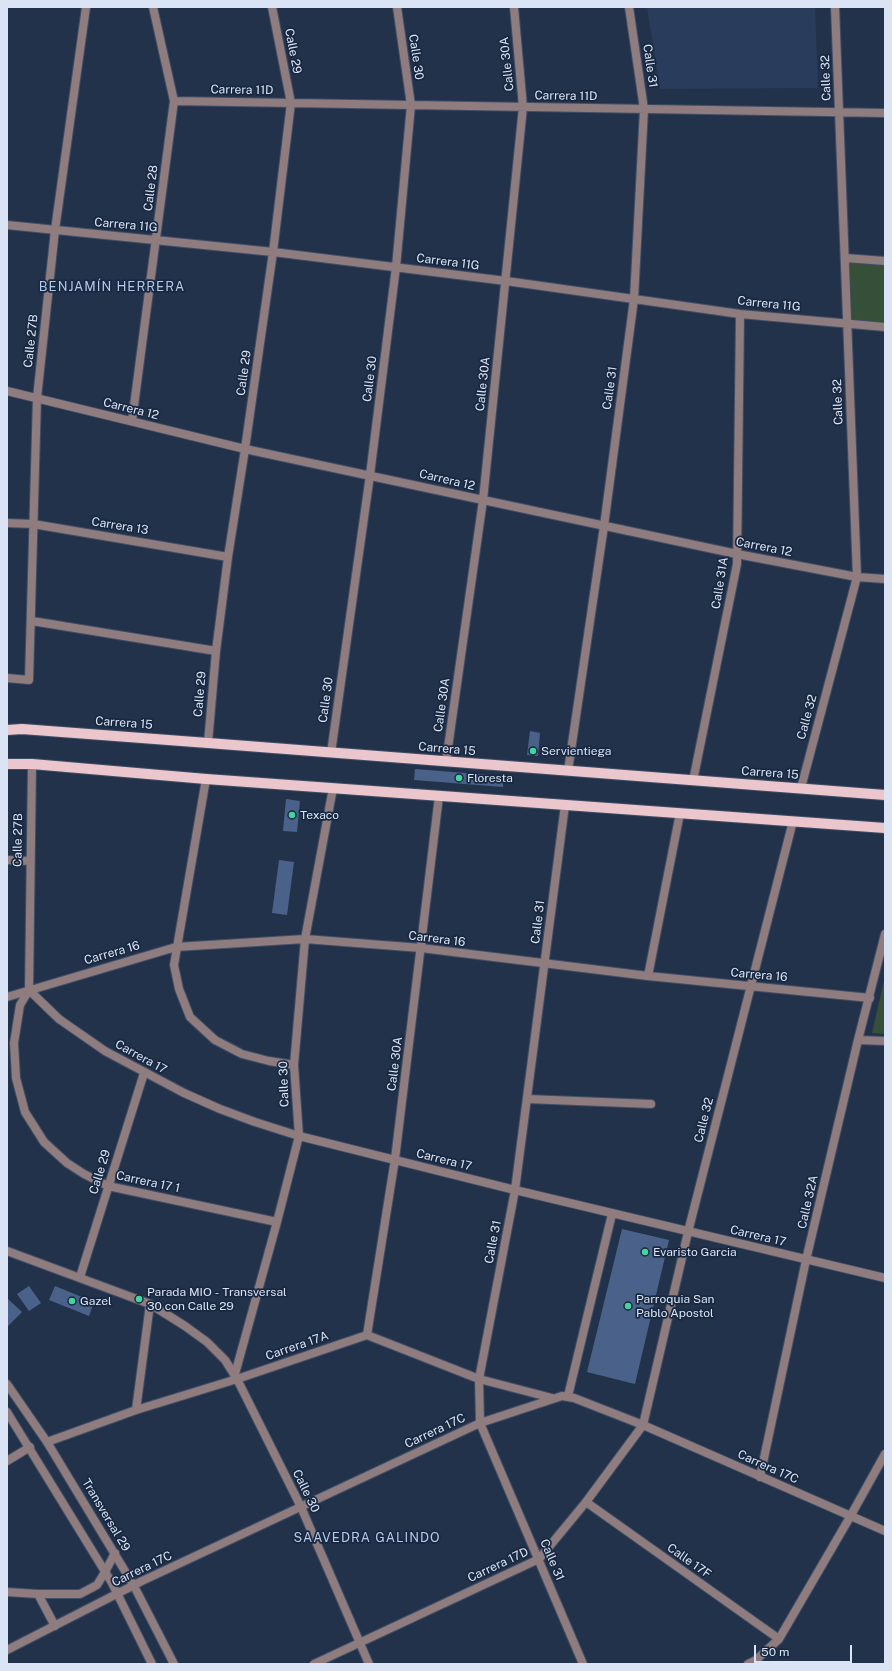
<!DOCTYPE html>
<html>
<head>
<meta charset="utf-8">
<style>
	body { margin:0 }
	#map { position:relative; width:892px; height:1671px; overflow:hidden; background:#23324b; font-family:"Public Sans",sans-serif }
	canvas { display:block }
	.frame { position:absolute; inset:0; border:8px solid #dae4f4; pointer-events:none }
	.scale { position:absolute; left:754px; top:1645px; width:98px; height:18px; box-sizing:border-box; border:2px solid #dae4f4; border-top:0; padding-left:5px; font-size:12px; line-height:14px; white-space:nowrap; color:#dae4f4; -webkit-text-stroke:3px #192841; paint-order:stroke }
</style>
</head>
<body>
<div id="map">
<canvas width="892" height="1671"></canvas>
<div class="frame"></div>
<div class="scale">50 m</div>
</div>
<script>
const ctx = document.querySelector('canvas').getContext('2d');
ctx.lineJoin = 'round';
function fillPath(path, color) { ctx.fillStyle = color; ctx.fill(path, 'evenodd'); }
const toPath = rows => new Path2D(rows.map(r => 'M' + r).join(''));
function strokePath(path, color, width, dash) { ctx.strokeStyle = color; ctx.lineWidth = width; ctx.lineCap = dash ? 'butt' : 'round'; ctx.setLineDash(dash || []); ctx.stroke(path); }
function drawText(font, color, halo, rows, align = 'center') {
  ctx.font = font + ' "Public Sans",sans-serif'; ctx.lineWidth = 3.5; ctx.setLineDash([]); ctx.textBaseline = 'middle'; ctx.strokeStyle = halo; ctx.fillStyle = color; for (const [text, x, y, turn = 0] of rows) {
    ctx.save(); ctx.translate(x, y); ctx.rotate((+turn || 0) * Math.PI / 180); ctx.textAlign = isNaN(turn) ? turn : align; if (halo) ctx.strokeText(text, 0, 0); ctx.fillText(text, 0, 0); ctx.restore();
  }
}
fillPath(toPath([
	[647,7,815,7,818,88,660,89]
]), '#293c5b');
fillPath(toPath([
	[845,258,885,261,885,327,847,323],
	[885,976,885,1034,872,1033]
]), '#354f39');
fillPath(toPath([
	[530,731,540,733,538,756,527,755],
	[415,769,503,776,503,787,414,780],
	[286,799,300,801,297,832,283,831],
	[279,860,294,862,287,915,272,913],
	[622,1229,669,1240,635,1384,587,1372],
	[29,1286,41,1303,29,1311,17,1294],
	[55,1286,94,1302,89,1316,49,1300],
	[8,1299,22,1312,7,1327,7,1300]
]), '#4a6289');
const minor = toPath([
	[174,101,885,113],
	[7,225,273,252,506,281,740,314,885,327],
	[845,258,885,261],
	[7,391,245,449,483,500,737,554,857,577,885,579],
	[132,421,174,101,153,7],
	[7,523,33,524,228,557],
	[32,621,216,651],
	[7,678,29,680,37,398,55,230,86,7],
	[208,743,216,651,228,557,245,449,273,252,291,103,272,7],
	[331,753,370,475,396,267,411,105,397,7],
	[446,762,483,500,523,107,514,7],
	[32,764,29,990,20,1005,14,1043,16,1078,25,1112,44,1142,67,1163,84,1174,108,1186,277,1222],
	[568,771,604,526,634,299,644,109,629,7],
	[206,779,174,965,179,989,190,1017,215,1040,242,1054,269,1061,294,1065],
	[693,781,737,564,740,314],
	[801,788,857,577,835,7],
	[565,805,515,1190,479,1379,480,1423,583,1664],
	[7,860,30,861],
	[648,976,680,813],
	[29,990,59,1019,105,1051,184,1093,220,1109,255,1122,299,1136,515,1190,885,1278],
	[7,997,176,947,305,939,421,948,648,976,870,998],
	[858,1040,885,1041],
	[527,1099,651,1104],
	[80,1277,144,1073],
	[367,1335,395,1159,439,796],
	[235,1374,277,1222,299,1136,294,1065,305,939,333,788],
	[568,1396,612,1214],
	[136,1410,150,1304],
	[47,1442,136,1410,237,1379,367,1335,479,1379,552,1398],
	[7,1461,30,1447],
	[760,1477,806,1260,858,1040,885,934],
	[586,1502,779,1639],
	[7,1592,38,1594,80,1594,97,1585,105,1572],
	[38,1594,55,1626],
	[7,1650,142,1581,480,1423,562,1396,574,1398,643,1425,885,1531],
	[314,1664,539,1559,586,1502,643,1425,688,1232,793,821],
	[748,1664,756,1660,779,1639,850,1517,885,1454]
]);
const tertiary = toPath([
	[7,1251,150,1304,185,1326,207,1342,225,1360,237,1379,301,1507,369,1664],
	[7,1384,47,1442,134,1586,174,1664],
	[7,1412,112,1583,152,1664],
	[105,1572,115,1553]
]);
const primary = toPath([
	[7,730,22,729,208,743,885,795],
	[7,764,32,764,206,779,885,828]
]);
strokePath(minor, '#404e66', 10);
strokePath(tertiary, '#404e66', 10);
strokePath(primary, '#404e66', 12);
strokePath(minor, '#8e7c7f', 8);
strokePath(tertiary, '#8e7c7f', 8);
strokePath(primary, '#ebc6cc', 10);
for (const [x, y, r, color] of [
	[533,751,4,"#43d4a0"],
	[459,778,4,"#43d4a0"],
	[292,815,4,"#43d4a0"],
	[645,1252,4,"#43d4a0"],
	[139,1299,4,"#43d4a0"],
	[72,1301,4,"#43d4a0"],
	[628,1306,4,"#43d4a0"]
]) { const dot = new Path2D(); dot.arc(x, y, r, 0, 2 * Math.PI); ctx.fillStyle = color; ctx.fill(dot); strokePath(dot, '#192841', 1.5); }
drawText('12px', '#dae4f4', '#192841', [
	["Calle 29",293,51,79],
	["Calle 30",416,57,82],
	["Calle 30A",507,64,-96],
	["Calle 31",650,66,82],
	["Calle 32",826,78,-92],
	["Carrera 11D",242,90,1],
	["Carrera 11D",566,96,1],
	["Calle 28",151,188,-83],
	["Carrera 11G",126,225,5],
	["Carrera 11G",448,262,7],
	["Carrera 11G",769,304,6],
	["Calle 27B",31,341,-84],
	["Calle 29",244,373,-82],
	["Calle 30",370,379,-83],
	["Calle 30A",483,384,-84],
	["Calle 31",610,388,-82],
	["Calle 32",838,402,-92],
	["Carrera 12",131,409,14],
	["Carrera 12",447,480,13],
	["Carrera 13",120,526,9],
	["Carrera 12",764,547,11],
	["Calle 31A",720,583,-81],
	["Calle 29",200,694,-85],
	["Calle 30",326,700,-82],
	["Calle 30A",442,705,-82],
	["Calle 32",807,717,-75],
	["Carrera 15",124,723,4],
	["Carrera 15",447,749,5],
	["Carrera 15",770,773,4],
	["Calle 27B",18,840,-89],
	["Calle 31",538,922,-83],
	["Carrera 16",437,939,7],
	["Carrera 16",112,953,-16],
	["Carrera 16",759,975,5],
	["Carrera 17",141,1057,29],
	["Calle 30A",395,1064,-83],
	["Calle 30",284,1084,-92],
	["Calle 32",704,1120,-76],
	["Carrera 17",444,1160,14],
	["Calle 29",100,1172,-73],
	["Carrera 17 1",148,1182,12],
	["Calle 32A",808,1202,-77],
	["Carrera 17",758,1236,13],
	["Calle 31",493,1242,-79],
	["Carrera 17A",297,1346,-19],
	["Carrera 17C",435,1431,-25],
	["Carrera 17C",768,1467,24],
	["Calle 30",306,1491,64],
	["Transversal 29",106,1515,59],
	["Calle 31",552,1560,67],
	["Calle 17F",689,1561,35],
	["Carrera 17D",498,1565,-25],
	["Carrera 17C",142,1569,-26]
]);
drawText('12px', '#dae4f4', '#192841', [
	["Servientiega",541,751],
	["Floresta",467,778],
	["Texaco",300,815],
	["Evaristo Garcia",653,1252],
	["Parada MIO - Transversal",147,1292],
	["30 con Calle 29",147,1306],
	["Parroquia San",636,1299],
	["Pablo Apostol",636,1313],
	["Gazel",80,1301]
], 'left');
ctx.letterSpacing = '1px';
drawText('13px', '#b5c9e9', '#192841', [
	["BENJAMÍN HERRERA",112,287],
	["SAAVEDRA GALINDO",367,1538]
]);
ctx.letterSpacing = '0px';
</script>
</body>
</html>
